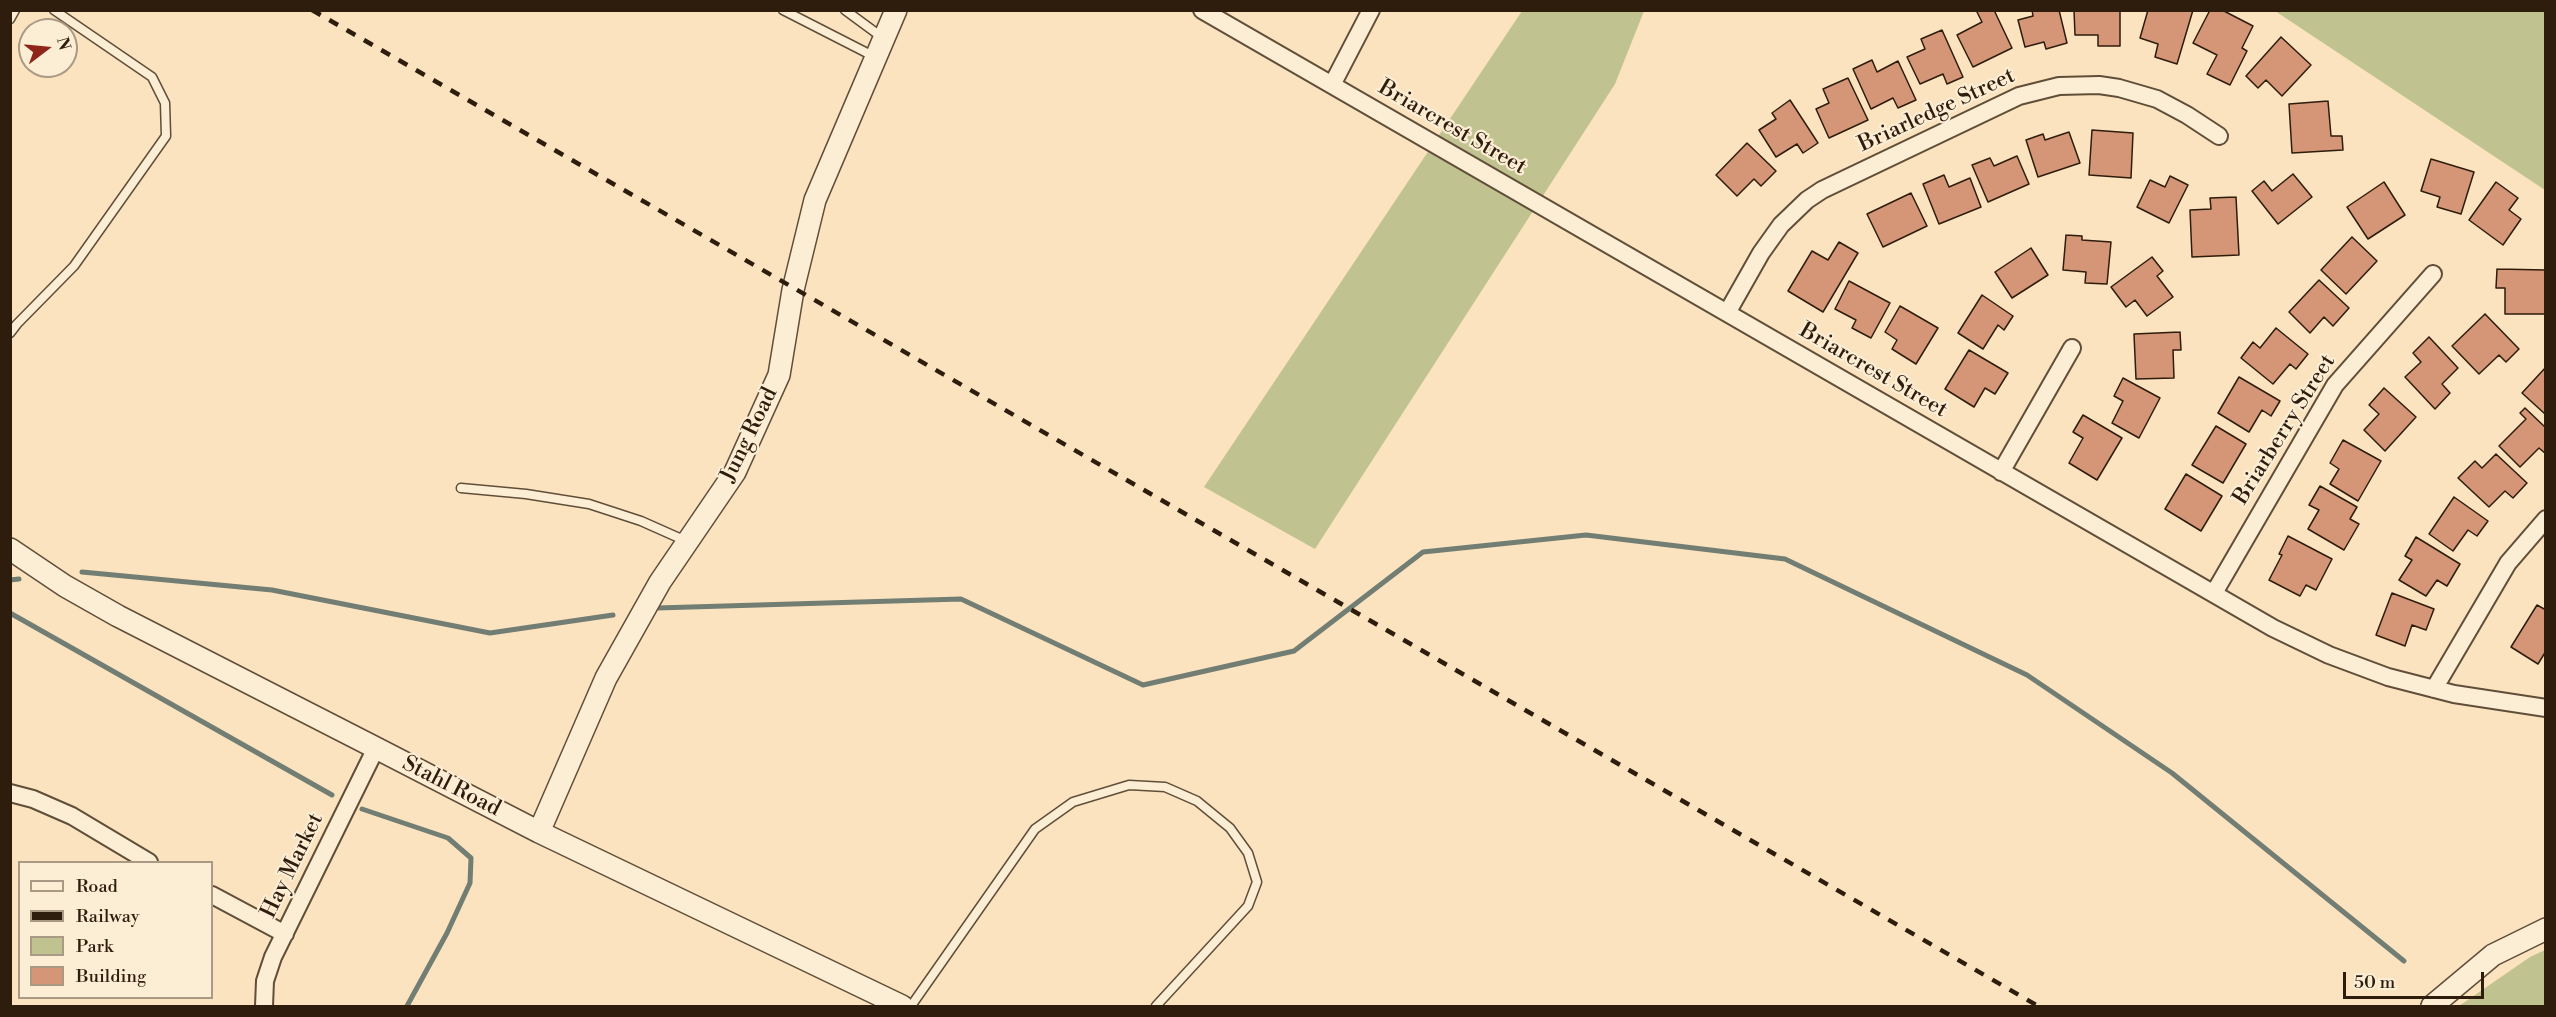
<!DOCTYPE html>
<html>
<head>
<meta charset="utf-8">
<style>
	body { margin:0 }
	#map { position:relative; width:2556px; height:1017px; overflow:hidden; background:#fae3be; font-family:"Libre Bodoni",serif }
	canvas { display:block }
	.frame { position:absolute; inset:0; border:12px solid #2e1c0d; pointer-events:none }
	.legend { position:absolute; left:18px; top:861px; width:195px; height:138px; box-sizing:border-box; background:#fcedd5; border:2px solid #aa9985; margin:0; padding:8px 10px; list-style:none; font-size:18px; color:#2e1c0d }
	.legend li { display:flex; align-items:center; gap:12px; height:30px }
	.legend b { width:30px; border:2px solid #aa9985 }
	.north { position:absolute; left:18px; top:18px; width:60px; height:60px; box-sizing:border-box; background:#fcedd5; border:2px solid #aa9985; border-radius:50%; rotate:74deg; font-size:16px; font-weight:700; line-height:24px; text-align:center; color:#2e1c0d }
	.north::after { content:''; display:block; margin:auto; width:21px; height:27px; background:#8f2418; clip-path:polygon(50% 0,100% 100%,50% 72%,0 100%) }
	.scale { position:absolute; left:2343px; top:972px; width:141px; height:27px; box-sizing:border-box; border:3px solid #2e1c0d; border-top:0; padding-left:8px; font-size:18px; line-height:21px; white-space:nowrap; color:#2e1c0d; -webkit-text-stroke:4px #fcedd5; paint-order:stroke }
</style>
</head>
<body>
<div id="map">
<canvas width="2556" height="1017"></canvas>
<div class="frame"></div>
<ul class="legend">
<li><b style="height:8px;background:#fcedd5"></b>Road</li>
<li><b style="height:8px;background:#2e1c0d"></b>Railway</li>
<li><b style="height:16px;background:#c0c390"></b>Park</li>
<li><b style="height:16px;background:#d49676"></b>Building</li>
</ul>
<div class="north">N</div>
<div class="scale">50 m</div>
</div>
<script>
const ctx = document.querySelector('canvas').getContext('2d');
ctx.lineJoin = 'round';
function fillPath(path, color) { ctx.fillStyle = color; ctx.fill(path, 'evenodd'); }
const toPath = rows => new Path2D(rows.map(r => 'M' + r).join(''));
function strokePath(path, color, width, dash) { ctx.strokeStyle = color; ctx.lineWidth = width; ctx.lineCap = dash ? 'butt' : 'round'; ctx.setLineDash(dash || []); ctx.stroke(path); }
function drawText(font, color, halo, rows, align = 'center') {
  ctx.font = font + ' "Libre Bodoni",serif'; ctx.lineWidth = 4.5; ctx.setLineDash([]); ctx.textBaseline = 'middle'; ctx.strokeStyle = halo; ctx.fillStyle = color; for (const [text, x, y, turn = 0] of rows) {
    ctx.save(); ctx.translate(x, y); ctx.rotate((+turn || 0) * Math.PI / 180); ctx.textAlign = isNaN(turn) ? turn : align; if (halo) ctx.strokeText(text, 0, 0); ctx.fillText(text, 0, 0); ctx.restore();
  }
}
fillPath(toPath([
	[1522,11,1644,11,1615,84,1315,549,1204,487],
	[2275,11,2545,11,2545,190],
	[2545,950,2545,1006,2459,1006,2530,957]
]), '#c0c390');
strokePath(toPath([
	[82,572,272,590,490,633,613,615],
	[10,580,19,579],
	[657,608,961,599,1143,685,1294,651,1423,552,1586,535,1785,559,2027,675,2172,773,2404,961],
	[10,613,332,795],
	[362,809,448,838,471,858,470,883,447,933,407,1006]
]), '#727d73', 5);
const building = toPath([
	[1980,10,1994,10,2012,48,1973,67,1957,35,1982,22,1977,12,1980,10],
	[2032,10,2059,10,2067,43,2046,49,2044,42,2025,47,2018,20,2033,16,2032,10],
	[2074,10,2120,10,2120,46,2098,46,2098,35,2075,35,2074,10],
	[2148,10,2193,10,2177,64,2155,57,2158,44,2140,38,2148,10],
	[2210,10,2222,10,2253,26,2242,48,2247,51,2230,85,2207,74,2217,55,2193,43,2210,10],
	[1942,30,1963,77,1947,84,1943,74,1920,84,1907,57,1925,49,1921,39,1942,30],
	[2281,37,2311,65,2282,96,2266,80,2258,88,2246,76,2281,37],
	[1872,60,1877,72,1898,61,1916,100,1898,108,1893,98,1871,109,1853,69,1872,60],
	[1848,78,1868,120,1829,138,1816,109,1829,103,1823,89,1848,78],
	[1790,100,1818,143,1803,153,1797,144,1776,157,1759,130,1776,119,1772,113,1790,100],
	[2328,101,2331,136,2342,136,2343,150,2292,153,2289,104,2328,101],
	[2092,130,2133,133,2131,178,2089,175,2092,130],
	[2069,132,2080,163,2038,177,2026,140,2043,134,2045,140,2069,132],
	[1747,143,1776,171,1761,186,1754,179,1737,196,1716,175,1747,143],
	[2017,156,2029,184,1988,202,1972,165,1990,158,1994,166,2017,156],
	[2431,159,2474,172,2461,214,2437,207,2440,197,2421,191,2431,159],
	[2293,174,2312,197,2278,224,2252,191,2264,181,2272,191,2293,174],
	[1944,175,1949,187,1970,178,1981,207,1939,224,1923,184,1944,175],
	[2170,176,2188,185,2169,223,2137,207,2150,180,2165,187,2170,176],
	[2384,182,2405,215,2368,239,2347,207,2384,182],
	[2496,182,2518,198,2509,210,2521,219,2503,245,2469,220,2496,182],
	[1911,193,1927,226,1883,247,1867,214,1911,193],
	[2236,197,2239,255,2192,257,2190,210,2211,209,2210,198,2236,197],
	[2066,235,2082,236,2082,240,2111,242,2107,284,2085,283,2086,272,2063,270,2066,235],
	[2352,237,2377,261,2346,294,2321,270,2352,237],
	[1839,242,1858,253,1823,312,1788,291,1812,251,1828,260,1839,242],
	[2031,248,2048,275,2012,298,1995,272,2031,248],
	[2152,257,2163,271,2157,276,2173,297,2147,316,2135,300,2126,307,2111,287,2152,257],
	[2497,269,2546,270,2546,314,2505,314,2505,288,2496,288,2497,269],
	[2319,280,2349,308,2333,326,2324,317,2310,333,2289,312,2319,280],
	[1849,281,1890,303,1871,338,1852,328,1856,320,1835,309,1849,281],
	[1982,295,2013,316,2004,330,1998,325,1983,349,1958,333,1982,295],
	[1900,306,1938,328,1916,364,1892,349,1897,340,1885,332,1900,306],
	[2485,314,2519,349,2506,362,2499,355,2479,374,2452,346,2485,314],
	[2276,328,2308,354,2296,369,2290,364,2273,384,2241,358,2253,342,2260,348,2276,328],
	[2180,332,2181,350,2173,350,2174,378,2136,379,2134,334,2180,332],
	[2429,337,2458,368,2442,384,2450,393,2435,409,2405,377,2421,362,2413,353,2429,337],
	[1969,350,2008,373,1995,394,1985,388,1974,407,1945,389,1969,350],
	[2546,367,2546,413,2545,414,2522,393,2546,367],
	[2239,377,2280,401,2271,416,2262,410,2249,432,2218,413,2239,377],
	[2123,378,2160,398,2139,438,2112,423,2123,401,2114,396,2123,378],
	[2384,388,2416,417,2385,451,2364,430,2379,414,2369,405,2384,388],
	[2525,408,2546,428,2546,454,2539,448,2520,467,2499,446,2526,419,2520,413,2525,408],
	[2083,415,2122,438,2097,480,2069,463,2083,438,2073,432,2083,415],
	[2216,426,2246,444,2223,483,2192,465,2216,426],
	[2343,440,2381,461,2358,501,2330,484,2339,469,2330,463,2343,440],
	[2496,454,2527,483,2513,498,2505,491,2489,507,2458,478,2475,461,2482,468,2496,454],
	[2186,474,2222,496,2201,531,2165,509,2186,474],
	[2320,486,2357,507,2350,519,2359,524,2344,550,2308,529,2319,510,2309,505,2320,486],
	[2454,497,2488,521,2477,536,2468,530,2453,551,2429,534,2454,497],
	[2288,536,2332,559,2316,590,2306,585,2300,596,2269,580,2282,555,2279,554,2288,536],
	[2416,537,2460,564,2447,586,2437,580,2426,596,2399,580,2412,560,2405,556,2416,537],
	[2392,593,2434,609,2426,630,2412,625,2405,646,2376,635,2392,593],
	[2537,605,2546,610,2546,651,2538,664,2511,647,2537,605]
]);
fillPath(building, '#d49676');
strokePath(building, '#2e1c0d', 1.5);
const service = toPath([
	[783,10,875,57],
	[845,10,883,38],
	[10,19,15,10],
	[10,333,17,324,74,266,166,136,165,103,152,77,54,10],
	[461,488,526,494,589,504,641,521,686,541],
	[911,1006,1035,829,1073,802,1129,785,1165,787,1197,801,1230,828,1248,853,1257,882,1248,906,1156,1006]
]);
const minor = toPath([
	[1202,10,2273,628,2329,655,2388,677,2454,694,2546,708],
	[1332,85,1371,10],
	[1727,313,1761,253,1781,225,1807,200,1822,190,2019,96,2059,86,2099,85,2119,88,2157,99,2187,115,2219,136],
	[2001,472,2072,348],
	[2214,593,2335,385,2433,274],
	[2434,689,2508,563,2546,519],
	[10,793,33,799,72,816,149,862],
	[212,895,285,934],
	[264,1006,265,981,273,957,376,748]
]);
const tertiary = toPath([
	[10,549,65,586,118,616,376,748,539,832,902,1006],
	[539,832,606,678,660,582,735,472,779,375,793,290,815,200,896,10],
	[2432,1006,2493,955,2546,929]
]);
strokePath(service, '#614e39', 11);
strokePath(minor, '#614e39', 20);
strokePath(tertiary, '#614e39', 24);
strokePath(service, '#fcedd5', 8);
strokePath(minor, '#fcedd5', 16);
strokePath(tertiary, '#fcedd5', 21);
strokePath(toPath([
	[312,10,2038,1006]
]), '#2e1c0d', 4.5, [10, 10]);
drawText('22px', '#2e1c0d', '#fcedd5', [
	["Briarledge Street",1937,111,-25],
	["Briarcrest Street",1452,128,30],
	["Briarcrest Street",1873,371,30],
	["Briarberry Street",2285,430,-58],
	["Jung Road",750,435,-64],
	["Stahl Road",451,787,27],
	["Hay Market",293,866,-64]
]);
</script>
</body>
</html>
